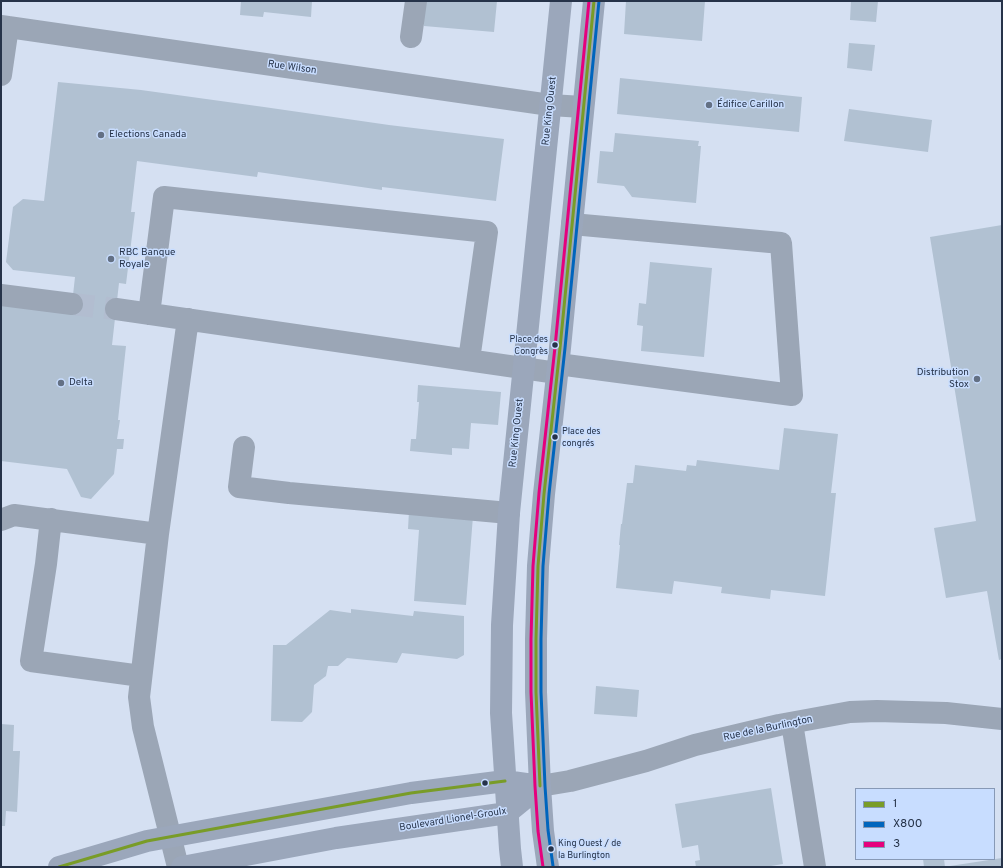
<!DOCTYPE html>
<html>
<head>
<meta charset="utf-8">
<style>
	body { margin:0 }
	#map { position:relative; width:1003px; height:868px; overflow:hidden; background:#d5e0f2; font-family:Overpass,sans-serif }
	canvas { display:block }
	.frame { position:absolute; inset:0; border:2px solid #263349; pointer-events:none }
	.legend { position:absolute; left:855px; top:788px; width:140px; height:72px; box-sizing:border-box; background:#c8ddff; border:1px solid #8799b6; margin:0; padding:5px 7px; list-style:none; font-size:12px; color:#263349 }
	.legend li { display:flex; align-items:center; gap:8px; height:20px }
	.legend b { width:20px; border:1px solid #8799b6 }
</style>
</head>
<body>
<div id="map">
<canvas width="1003" height="868"></canvas>
<div class="frame"></div>
<ul class="legend">
<li><b style="height:5px;background:#799c27"></b>1</li>
<li><b style="height:5px;background:#0065bd"></b>X800</li>
<li><b style="height:5px;background:#e5007d"></b>3</li>
</ul>
</div>
<script>
const ctx = document.querySelector('canvas').getContext('2d');
ctx.lineJoin = 'round';
function fillPath(path, color) { ctx.fillStyle = color; ctx.fill(path, 'evenodd'); }
const toPath = rows => new Path2D(rows.map(r => 'M' + r).join(''));
function strokePath(path, color, width, dash) { ctx.strokeStyle = color; ctx.lineWidth = width; ctx.lineCap = dash ? 'butt' : 'round'; ctx.setLineDash(dash || []); ctx.stroke(path); }
function drawText(font, color, halo, rows, align = 'center') {
  ctx.font = font + ' Overpass,sans-serif'; ctx.lineWidth = 3; ctx.setLineDash([]); ctx.textBaseline = 'middle'; ctx.strokeStyle = halo; ctx.fillStyle = color; for (const [text, x, y, turn = 0] of rows) {
    ctx.save(); ctx.translate(x, y); ctx.rotate((+turn || 0) * Math.PI / 180); ctx.textAlign = isNaN(turn) ? turn : align; if (halo) ctx.strokeText(text, 0, 0); ctx.fillText(text, 0, 0); ctx.restore();
  }
}
fillPath(toPath([
	[241,1,312,1,311,17,264,12,263,17,240,15],
	[419,1,497,1,494,32,424,26],
	[626,1,705,1,702,41,624,34],
	[851,1,878,1,876,22,850,20],
	[849,43,875,45,872,71,847,68],
	[620,78,802,97,799,132,617,114],
	[58,82,141,90,264,107,389,125,504,139,496,201,382,187,382,190,258,172,257,177,137,161,131,212,135,212,126,284,119,283,112,345,126,346,118,420,120,420,117,439,124,439,123,449,117,449,114,474,91,499,81,497,67,469,1,461,1,300,72,304,75,277,13,270,6,262,13,207,23,199,44,201],
	[849,109,932,120,928,152,844,141],
	[615,133,699,141,698,146,701,146,696,203,632,197,624,186,597,183,600,151,613,152],
	[1002,225,1002,659,999,660,987,591,946,598,934,528,976,521,930,237],
	[650,262,712,268,704,357,641,351,643,326,637,325,639,303,646,304],
	[418,385,501,392,498,425,471,423,469,449,452,448,452,455,410,451,411,439,416,439,419,402,417,402],
	[784,428,838,434,831,493,836,493,825,596,771,590,770,599,721,593,722,587,674,581,672,594,616,588,620,545,619,545,621,524,622,524,627,483,633,483,635,465,686,471,687,465,696,466,697,460,779,470],
	[409,511,473,516,466,605,414,601,419,530,408,529],
	[351,609,413,616,414,611,464,616,464,655,457,659,402,653,397,663,347,658,338,666,328,666,326,676,314,685,312,712,302,722,271,721,273,645,286,645,330,610,351,613],
	[596,686,639,690,637,717,594,714],
	[1,724,14,725,13,751,20,751,17,812,6,811,5,826,1,826],
	[771,788,783,864,765,867,696,867,695,861,700,860,698,845,682,848,675,804],
	[1002,858,1002,867,950,867,950,866],
	[923,859,944,859,945,867,924,867]
]), '#b1c1d2');
strokePath(toPath([
	[72,304,116,309]
]), '#b2bdd0', 22, [22, 11]);
strokePath(toPath([
	[1,26,550,105,583,107],
	[411,37,416,1],
	[1,75,8,27],
	[1,295,72,304],
	[116,309,557,373],
	[149,314,164,197,487,232,469,360],
	[558,364,792,395,781,243,572,224],
	[244,447,239,487,289,493,509,513],
	[51,519,46,564,31,661,141,676],
	[1,520,14,515,158,534],
	[792,723,815,867],
	[540,786,570,781,646,761,695,745,779,725,850,712,877,711,946,713,1002,719],
	[178,867,143,727,139,697,158,534,188,319]
]), '#9ba6b6', 22);
strokePath(toPath([
	[59,867,147,841,411,793,505,781,540,786],
	[182,867,336,838,507,813,540,786],
	[512,867,510,849,501,713,502,625,509,513,561,1],
	[548,867,543,831,540,786,536,692,536,639,538,566,544,494,560,348,572,224,594,1]
]), '#9ba7bb', 22);
strokePath(toPath([
	[540,786,536,692,536,639,538,566,544,494,560,348,594,1],
	[59,867,147,841,411,793,505,781]
]), '#799c27', 3);
strokePath(toPath([
	[553,866,548,830,545,786,541,692,541,639,543,566,549,494,565,348,599,1]
]), '#0065bd', 3);
strokePath(toPath([
	[543,867,538,831,535,786,531,692,531,639,533,566,539,493,555,347,589,1]
]), '#e5007d', 3);
for (const [x, y, r, color] of [
	[709,105,4,"#637084"],
	[101,135,4,"#637084"],
	[111,259,4,"#637084"],
	[555,345,3.5,"#263349"],
	[977,379,4,"#637084"],
	[61,383,4,"#637084"],
	[555,437,3.5,"#263349"],
	[485,783,3.5,"#263349"],
	[551,849,3.5,"#263349"]
]) { const dot = new Path2D(); dot.arc(x, y, r, 0, 2 * Math.PI); ctx.fillStyle = color; ctx.fill(dot); strokePath(dot, '#c8ddff', 1.5); }
drawText('9px', '#263349', '#c8ddff', [
	["Place des",548,340,"right"],
	["Congrès",548,352,"right"],
	["Place des",562,432],
	["congrés",562,444],
	["King Ouest / de",558,844],
	["la Burlington",558,856]
], 'left');
drawText('10px', '#263349', '#c8ddff', [
	["Rue Wilson",292,68,8],
	["Rue King Ouest",550,111,-84],
	["Rue King Ouest",517,433,-84],
	["Rue de la Burlington",768,729,-12],
	["Boulevard Lionel-Groulx",453,820,-9]
]);
drawText('10px', '#263349', '#c8ddff', [
	["Édifice Carillon",717,105],
	["Elections Canada",109,135],
	["RBC Banque",119,253],
	["Royale",119,265],
	["Distribution",969,373,"right"],
	["Stox",969,385,"right"],
	["Delta",69,383]
], 'left');
</script>
</body>
</html>
